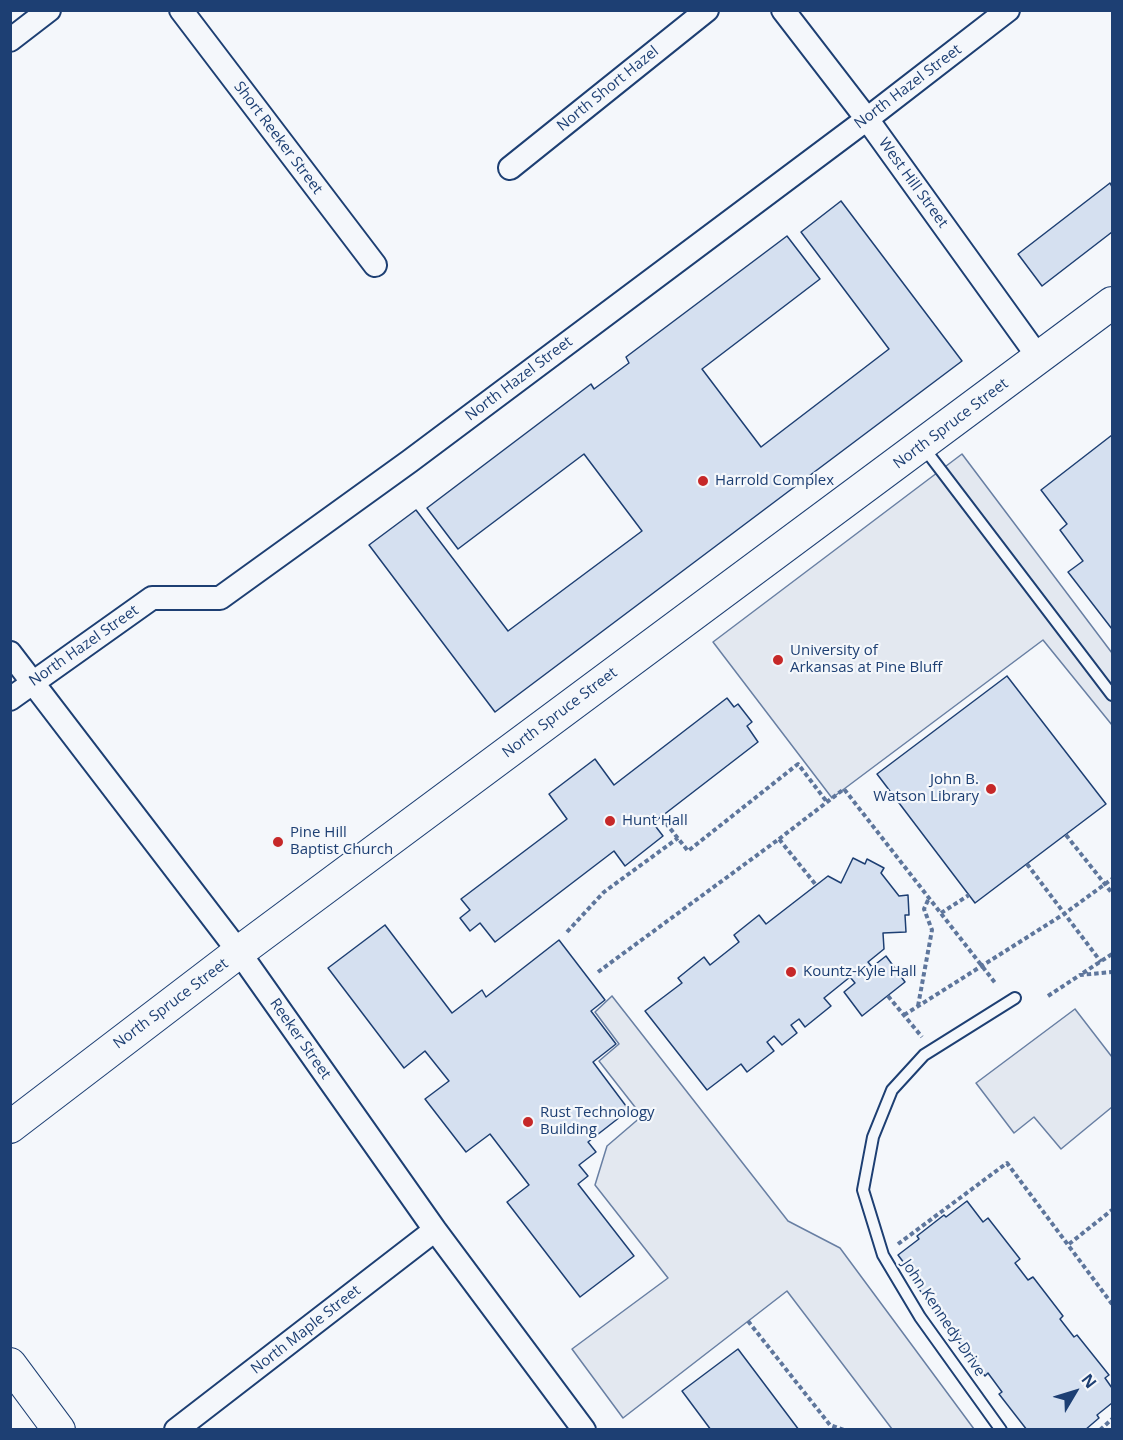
<!DOCTYPE html>
<html>
<head>
<meta charset="utf-8">
<style>
	body { margin:0 }
	#map { position:relative; width:1123px; height:1440px; overflow:hidden; background:#f4f7fb; font-family:"Open Sans",sans-serif }
	canvas { display:block }
	.frame { position:absolute; inset:0; border:12px solid #1d3f73; pointer-events:none }
	.north { position:absolute; left:1045px; top:1362px; width:60px; height:60px; -webkit-text-stroke:4px #f4f7fb; paint-order:stroke; rotate:52deg; font-size:16px; font-weight:700; line-height:24px; text-align:center; color:#1d3f73 }
	.north::after { content:''; display:block; margin:auto; width:21px; height:27px; background:#1d3f73; clip-path:polygon(50% 0,100% 100%,50% 72%,0 100%) }
</style>
</head>
<body>
<div id="map">
<canvas width="1123" height="1440"></canvas>
<div class="frame"></div>
<div class="north">N</div>
</div>
<script>
const ctx = document.querySelector('canvas').getContext('2d');
ctx.lineJoin = 'round';
function fillPath(path, color) { ctx.fillStyle = color; ctx.fill(path, 'evenodd'); }
const toPath = rows => new Path2D(rows.map(r => 'M' + r).join(''));
function strokePath(path, color, width, dash) { ctx.strokeStyle = color; ctx.lineWidth = width; ctx.lineCap = dash ? 'butt' : 'round'; ctx.setLineDash(dash || []); ctx.stroke(path); }
function drawText(font, color, halo, rows, align = 'center') {
  ctx.font = font + ' "Open Sans",sans-serif'; ctx.lineWidth = 4.5; ctx.setLineDash([]); ctx.textBaseline = 'middle'; ctx.strokeStyle = halo; ctx.fillStyle = color; for (const [text, x, y, turn = 0] of rows) {
    ctx.save(); ctx.translate(x, y); ctx.rotate((+turn || 0) * Math.PI / 180); ctx.textAlign = isNaN(turn) ? turn : align; if (halo) ctx.strokeText(text, 0, 0); ctx.fillText(text, 0, 0); ctx.restore();
  }
}
const parking = toPath([
	[962,454,1112,653,1112,725,1043,640,832,798,713,642,962,454],
	[612,996,788,1221,840,1248,974,1429,892,1429,787,1291,623,1418,572,1349,668,1278,595,1185,607,1146,642,1116,599,1061,619,1044,595,1012,612,996],
	[1075,1009,1112,1057,1112,1107,1061,1149,1034,1117,1014,1133,976,1083,1075,1009]
]);
fillPath(parking, '#e3e8f0');
strokePath(parking, '#687fa3', 1.5);
const building = toPath([
	[1110,183,1112,187,1112,232,1042,286,1018,254,1110,183],
	[841,201,962,361,495,712,369,545,416,510,508,631,642,531,584,454,458,549,427,508,591,384,594,389,629,363,626,357,787,236,820,279,702,369,761,447,889,349,801,232,841,201],
	[1112,435,1112,629,1068,572,1083,561,1060,530,1067,524,1041,490,1112,435],
	[1007,676,1106,804,975,903,877,774,1007,676],
	[727,698,734,707,738,704,752,722,747,726,758,742,653,823,663,836,625,866,614,851,495,942,480,923,470,931,460,918,470,910,461,899,567,819,549,794,595,759,614,785,727,698],
	[853,858,865,864,867,859,884,868,881,873,899,896,908,895,909,915,905,915,906,932,883,933,884,949,868,962,872,967,886,956,905,982,862,1016,844,992,855,983,850,977,824,998,831,1006,805,1027,799,1019,791,1025,797,1033,782,1045,774,1036,767,1042,774,1051,747,1072,741,1064,707,1090,645,1011,682,983,678,978,704,957,710,965,739,942,734,935,759,915,766,924,828,876,841,883,853,858],
	[385,925,452,1013,482,990,486,997,559,940,605,1000,591,1011,616,1044,593,1062,629,1110,588,1142,596,1152,579,1165,588,1176,578,1184,634,1256,580,1297,507,1202,529,1185,490,1134,466,1152,425,1099,449,1081,425,1051,404,1068,328,968,385,925],
	[967,1201,983,1222,988,1218,1020,1259,1015,1263,1028,1280,1033,1277,1063,1316,1060,1319,1074,1337,1077,1335,1109,1375,1105,1378,1112,1388,1112,1403,1097,1415,1099,1418,1085,1430,1027,1430,999,1394,1002,1392,988,1373,985,1376,958,1341,962,1338,944,1315,941,1317,914,1283,917,1280,898,1255,919,1239,917,1236,944,1215,946,1217,967,1201],
	[738,1349,799,1430,711,1430,682,1391,738,1349]
]);
fillPath(building, '#d5e0f0');
strokePath(building, '#1d3f73', 1.5);
const lane = toPath([
	[924,448,1112,695],
	[1001,1430,920,1317,883,1255,863,1190,873,1137,892,1090,924,1055,1015,998]
]);
const street = toPath([
	[181,10,375,265],
	[783,10,867,119,1039,358],
	[10,40,49,10],
	[510,168,707,10],
	[10,653,239,952,435,1230,584,1430],
	[10,699,152,598,220,598,410,461,867,119,1008,10],
	[176,1430,435,1230]
]);
const secondary = toPath([
	[10,1127,239,952,1112,303],
	[10,1364,59,1430]
]);
strokePath(lane, '#1d3f73', 14);
strokePath(street, '#1d3f73', 26);
strokePath(secondary, '#1d3f73', 34);
strokePath(toPath([
	[661,817,688,851,798,764,827,802],
	[1066,835,1112,893],
	[779,839,844,789,996,984],
	[1027,864,1101,962],
	[941,913,969,895],
	[567,932,604,892,678,838],
	[598,972,779,839,816,885],
	[1083,973,1112,954],
	[888,996,922,1037],
	[1048,996,1080,975,1112,972],
	[918,1006,932,930,924,909,929,898],
	[904,1015,1064,914,1112,879],
	[898,1244,1007,1163,1112,1304],
	[1069,1244,1112,1210],
	[748,1321,830,1425,844,1430],
	[1100,1430,1112,1419]
]), '#5e769c', 4, [4.5, 3]);
strokePath(lane, '#f4f7fb', 10);
strokePath(street, '#f4f7fb', 22);
strokePath(secondary, '#f4f7fb', 32);
for (const [x, y, r, color] of [
	[703,481,6,"#c62828"],
	[778,660,6,"#c62828"],
	[991,789,6,"#c62828"],
	[610,821,6,"#c62828"],
	[278,842,6,"#c62828"],
	[791,972,6,"#c62828"],
	[528,1122,6,"#c62828"]
]) { const dot = new Path2D(); dot.arc(x, y, r, 0, 2 * Math.PI); ctx.fillStyle = color; ctx.fill(dot); strokePath(dot, '#f4f7fb', 2); }
drawText('15px', '#1d3f73', '#f4f7fb', [
	["North Hazel Street",908,87,-37],
	["North Short Hazel",608,89,-39],
	["Short Reeker Street",278,138,53],
	["West Hill Street",913,183,54],
	["North Hazel Street",519,379,-37],
	["North Spruce Street",951,424,-37],
	["North Hazel Street",84,646,-35],
	["North Spruce Street",560,713,-37],
	["North Spruce Street",171,1004,-37],
	["Reeker Street",300,1039,55],
	["John Kennedy Drive",943,1318,56],
	["North Maple Street",306,1330,-38]
]);
drawText('15px', '#1d3f73', '#f4f7fb', [
	["Harrold Complex",715,481],
	["University of",790,651],
	["Arkansas at Pine Bluff",790,668],
	["John B.",979,780,"right"],
	["Watson Library",979,797,"right"],
	["Hunt Hall",622,821],
	["Pine Hill",290,833],
	["Baptist Church",290,850],
	["Kountz-Kyle Hall",803,972],
	["Rust Technology",540,1113],
	["Building",540,1130]
], 'left');
</script>
</body>
</html>
